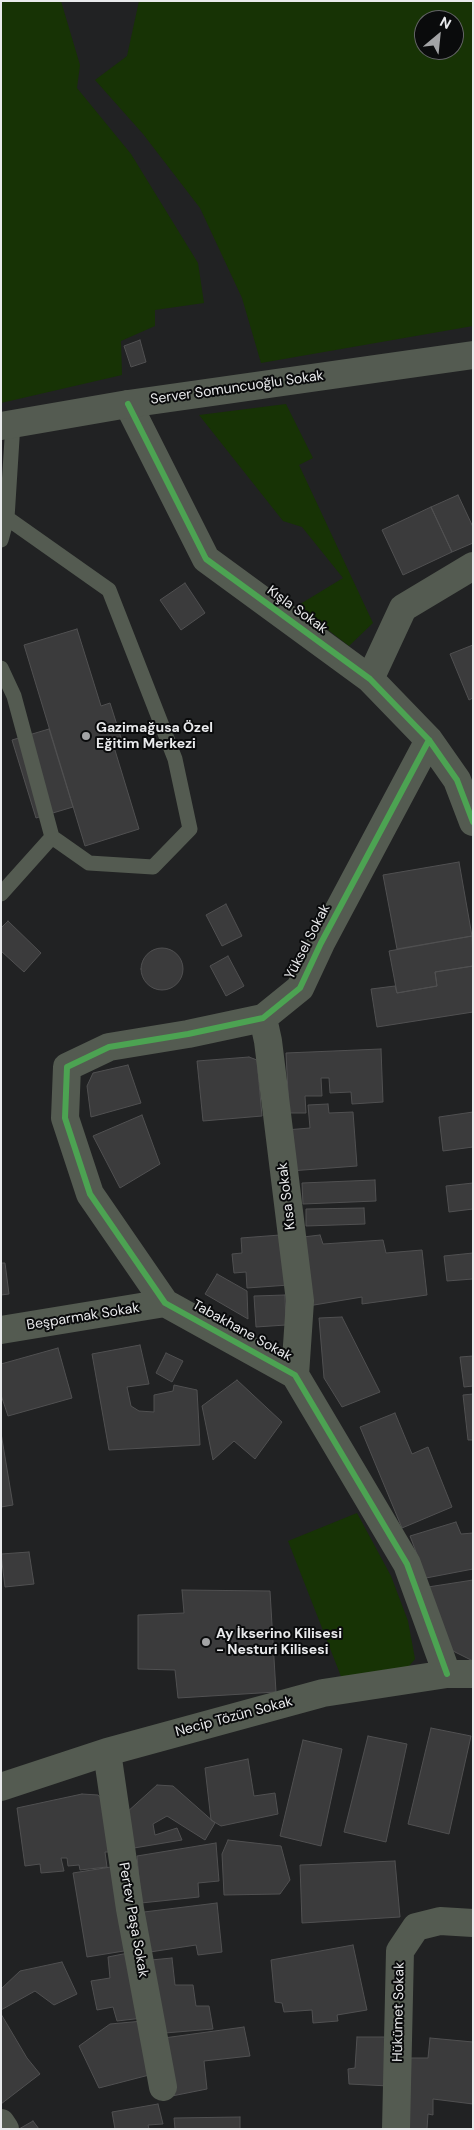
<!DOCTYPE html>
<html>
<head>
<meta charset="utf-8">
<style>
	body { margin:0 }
	#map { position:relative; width:474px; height:2130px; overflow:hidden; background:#212223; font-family:"DM Sans",sans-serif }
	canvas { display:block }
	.frame { position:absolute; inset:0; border:2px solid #e9eaec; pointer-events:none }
	.north { position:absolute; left:414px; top:10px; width:50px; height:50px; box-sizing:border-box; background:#0a0b0c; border:1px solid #636466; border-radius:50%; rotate:28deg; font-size:14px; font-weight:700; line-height:20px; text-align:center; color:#e9eaec }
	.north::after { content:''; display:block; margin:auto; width:18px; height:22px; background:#a3a4a6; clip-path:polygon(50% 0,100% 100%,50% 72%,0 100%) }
</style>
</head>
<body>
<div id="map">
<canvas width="474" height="2130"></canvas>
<div class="frame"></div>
<div class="north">N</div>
</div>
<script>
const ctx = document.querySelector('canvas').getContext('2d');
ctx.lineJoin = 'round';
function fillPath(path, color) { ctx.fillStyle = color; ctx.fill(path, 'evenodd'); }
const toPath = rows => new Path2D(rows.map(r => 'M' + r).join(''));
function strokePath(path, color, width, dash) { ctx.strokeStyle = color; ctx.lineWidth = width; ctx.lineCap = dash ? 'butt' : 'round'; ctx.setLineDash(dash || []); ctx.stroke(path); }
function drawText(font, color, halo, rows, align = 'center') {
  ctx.font = font + ' "DM Sans",sans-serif'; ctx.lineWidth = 4; ctx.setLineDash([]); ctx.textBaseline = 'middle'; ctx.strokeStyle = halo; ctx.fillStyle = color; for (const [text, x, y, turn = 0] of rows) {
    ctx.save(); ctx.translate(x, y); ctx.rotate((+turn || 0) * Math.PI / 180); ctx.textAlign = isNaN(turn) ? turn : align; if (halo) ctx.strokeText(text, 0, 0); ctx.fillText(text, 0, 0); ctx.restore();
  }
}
fillPath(toPath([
	[1,1,61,1,80,65,77,88,131,154,198,263,204,303,155,310,155,326,121,341,122,375,1,403],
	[139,1,473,1,473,326,261,363,242,298,200,208,143,134,95,80,127,56],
	[424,20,454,20,454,50,424,50],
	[286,404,313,458,299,465,373,623,349,646,297,606,343,578,302,527,283,521,199,415],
	[357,1513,391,1576,408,1621,415,1659,405,1671,342,1679,288,1541]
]), '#173305');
const building = toPath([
	[140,340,146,362,131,367,124,346,140,340],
	[458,495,473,527,473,543,452,552,431,507,458,495],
	[431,507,452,552,403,575,382,530,431,507],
	[185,583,205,613,181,630,160,600,185,583],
	[77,629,101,706,110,703,123,744,114,747,139,829,85,846,24,645,77,629],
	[473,645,473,698,469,700,450,654,473,645],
	[49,729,73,807,36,818,12,740,49,729],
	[459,862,472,936,397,949,383,875,459,862],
	[226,904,242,936,222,946,206,915,226,904],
	[8,921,41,953,24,972,1,951,1,928,8,921],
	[472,936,473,966,435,972,437,986,397,993,389,951,472,936],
	'141 969a21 21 0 1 1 42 0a21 21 0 1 1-42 0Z',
	[228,956,244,986,226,996,210,966,228,956],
	[473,966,473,1012,377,1027,371,989,395,986,397,993,437,986,435,972,473,966],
	[381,1049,383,1102,352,1104,351,1092,330,1093,329,1078,321,1078,322,1096,305,1096,306,1113,289,1113,286,1053,381,1049],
	[249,1057,257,1060,262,1116,203,1121,197,1061,249,1057],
	[128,1065,141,1103,91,1117,87,1086,93,1073,128,1065],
	[328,1104,329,1113,353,1112,357,1166,290,1171,286,1130,310,1128,308,1105,328,1104],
	[473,1112,473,1147,443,1151,439,1117,473,1112],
	[142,1115,160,1164,120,1188,93,1136,142,1115],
	[375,1180,376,1201,303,1204,302,1183,375,1180],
	[473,1183,473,1209,449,1212,446,1186,473,1183],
	[364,1208,365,1224,306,1226,306,1209,364,1208],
	[280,1235,289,1285,247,1288,246,1272,234,1273,232,1254,242,1253,241,1238,280,1235],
	[320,1235,323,1244,383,1240,386,1253,422,1250,427,1295,362,1304,362,1297,308,1306,303,1237,320,1235],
	[473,1253,473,1279,447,1281,444,1256,473,1253],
	[1,1263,5,1263,9,1294,1,1295,1,1263],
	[217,1274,247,1291,248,1319,205,1294,217,1274],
	[285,1295,286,1325,256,1327,254,1296,285,1295],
	[342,1317,380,1392,342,1407,324,1378,319,1318,342,1317],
	[140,1345,149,1384,127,1387,131,1406,139,1411,154,1412,154,1395,173,1391,174,1385,197,1390,200,1445,109,1450,92,1354,140,1345],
	[58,1348,72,1398,8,1416,1,1395,1,1364,58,1348],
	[166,1353,183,1361,172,1382,156,1373,166,1353],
	[473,1356,473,1386,464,1387,460,1357,473,1356],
	[237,1380,282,1422,255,1459,234,1441,213,1460,202,1406,237,1380],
	[473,1394,473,1440,468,1440,463,1395,473,1394],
	[395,1413,412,1454,428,1447,452,1507,402,1528,360,1427,395,1413],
	[1,1433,13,1505,1,1507,1,1433],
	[456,1522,461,1534,473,1533,473,1569,426,1578,410,1536,456,1522],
	[29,1552,34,1584,5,1587,1,1554,29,1552],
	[473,1580,473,1661,449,1649,428,1587,473,1580],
	[182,1590,270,1591,276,1692,178,1698,175,1670,138,1669,138,1615,184,1613,182,1590],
	[431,1728,471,1736,449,1834,408,1824,431,1728],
	[368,1736,407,1744,386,1842,344,1832,368,1736],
	[303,1740,342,1749,321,1846,280,1836,303,1740],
	[248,1759,254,1796,275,1793,278,1814,221,1826,211,1820,205,1768,248,1759],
	[157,1785,173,1786,215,1823,205,1840,167,1816,153,1824,155,1835,177,1828,182,1840,134,1848,126,1813,157,1785],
	[82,1794,98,1795,105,1803,112,1852,105,1852,107,1867,80,1870,79,1865,68,1866,67,1858,61,1858,64,1871,41,1873,40,1864,25,1866,17,1808,82,1794],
	[228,1840,281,1846,290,1880,280,1894,224,1895,222,1854,228,1840],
	[216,1843,219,1881,198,1883,199,1897,141,1903,137,1856,216,1843],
	[395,1861,400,1917,302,1923,300,1865,395,1861],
	[117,1866,130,1950,87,1957,73,1873,117,1866],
	[217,1903,222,1952,198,1955,196,1945,150,1952,144,1912,217,1903],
	[353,1945,367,2010,337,2015,338,2021,313,2023,312,2010,284,2012,282,2003,275,2002,271,1960,353,1945],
	[128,1953,143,2018,117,2021,113,2007,97,2010,91,1981,110,1978,108,1957,128,1953],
	[172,1958,175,1985,193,1985,196,2006,209,2006,213,2029,165,2033,151,1960,172,1958],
	[62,1962,77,1994,54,2005,35,1991,1,2010,1,1989,20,1971,62,1962],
	[1,2014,27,2058,40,2074,1,2104,1,2014],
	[143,2021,153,2074,99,2088,79,2046,110,2024,143,2021],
	[244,2027,250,2056,204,2061,207,2089,172,2096,164,2038,244,2027],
	[357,2037,388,2037,389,2086,349,2084,348,2069,355,2068,357,2037],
	[430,2038,473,2042,473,2104,433,2099,433,2115,428,2114,427,2129,402,2129,406,2058,428,2058,430,2038],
	[158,2104,163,2124,148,2125,149,2129,115,2129,112,2112,158,2104],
	[240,2117,240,2129,175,2129,174,2118,240,2117],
	[33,2121,39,2129,19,2129,33,2121]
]);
fillPath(building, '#3b3b3c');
strokePath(building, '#505051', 1);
strokePath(toPath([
	[1,540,7,518,13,423],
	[1,668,14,696,52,837,89,863,153,867,190,829,175,759,109,590,7,518],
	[1,894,52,837]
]), '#545b51', 15);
strokePath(toPath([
	[128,404,206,559,370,679,429,740,457,780,473,822],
	[370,679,403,608,473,566],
	[429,740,321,943,300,988,263,1018,188,1034,109,1047,67,1067,65,1118,90,1194,165,1303,295,1375,407,1564,447,1674],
	[263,1018,268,1041,300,1301,295,1375],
	[1,1330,165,1303],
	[107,1752,130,1909,163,2087],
	[1,1787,107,1752,323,1693,447,1674,473,1674],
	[1,2123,5,2129],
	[396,2129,400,1951,416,1927,440,1921,473,1923]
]), '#545b51', 28);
strokePath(toPath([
	[1,426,128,404,473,355]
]), '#545b51', 28);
strokePath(toPath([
	[128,404,206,559,370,679,429,740,457,780,473,822],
	[429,740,321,943,300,988,263,1018,188,1034,109,1047,67,1067,65,1118,90,1194,165,1303,295,1375,407,1564,447,1674]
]), '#4ca352', 6);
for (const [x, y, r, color] of [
	[86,736,5,"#a3a4a6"],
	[206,1642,5,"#a3a4a6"]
]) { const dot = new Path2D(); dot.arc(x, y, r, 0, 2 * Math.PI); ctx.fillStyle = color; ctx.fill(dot); strokePath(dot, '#0a0b0c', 2); }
drawText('14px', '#e9eaec', '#0a0b0c', [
	["Server Somuncuoğlu Sokak",237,388,-8],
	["Kışla Sokak",297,610,36],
	["Yüksel Sokak",308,942,-63],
	["Kısa Sokak",287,1196,-97],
	["Beşparmak Sokak",83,1317,-9],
	["Tabakhane Sokak",242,1331,29],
	["Necip Tözün Sokak",234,1717,-15],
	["Pertev Paşa Sokak",133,1920,80],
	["Hükümet Sokak",399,2012,-89]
]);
drawText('bold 14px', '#e9eaec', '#0a0b0c', [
	["Gazimağusa Özel",96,728],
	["Eğitim Merkezi",96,744],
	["Ay İkserino Kilisesi",216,1634],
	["- Nesturi Kilisesi",216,1650]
], 'left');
</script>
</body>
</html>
